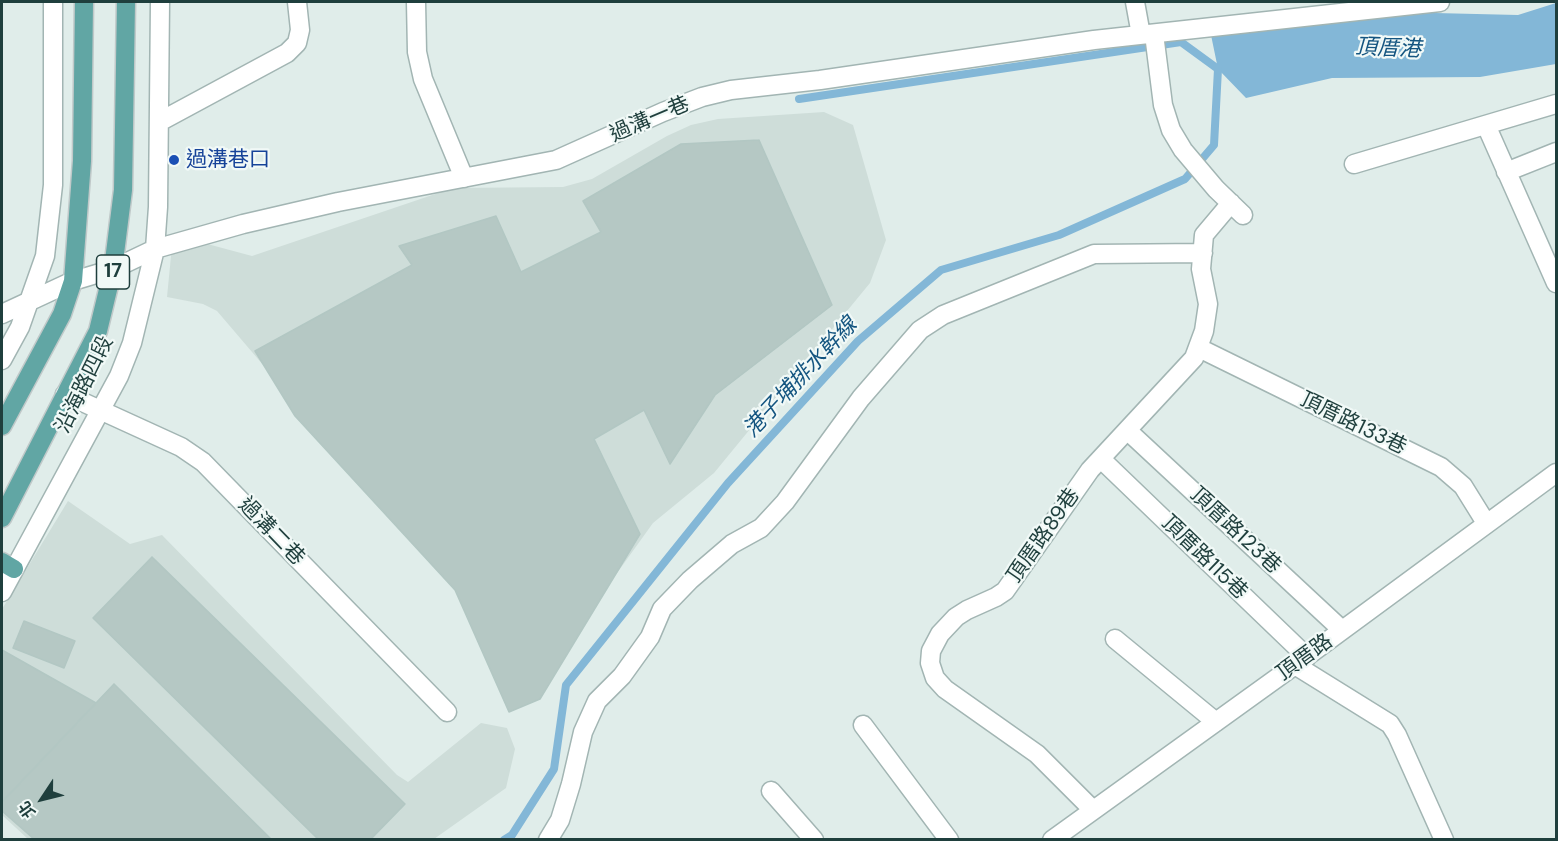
<!DOCTYPE html>
<html>
<head>
<meta charset="utf-8">
<style>
	body { margin:0 }
	#map { position:relative; width:1558px; height:841px; overflow:hidden; background:#e0edea; font-family:"DM Sans","Noto Sans TC",sans-serif }
	canvas { display:block }
	.frame { position:absolute; inset:0; border:3px solid #1f3f3d; pointer-events:none }
	.north { position:absolute; left:12px; top:769px; width:60px; height:60px; -webkit-text-stroke:4px #f1f9f7; paint-order:stroke; rotate:235deg; font-size:16px; font-weight:700; line-height:24px; text-align:center; color:#1f3f3d }
	.north::after { content:''; display:block; margin:auto; width:21px; height:27px; background:#1f3f3d; clip-path:polygon(50% 0,100% 100%,50% 72%,0 100%) }
</style>
</head>
<body>
<div id="map">
<canvas width="1558" height="841"></canvas>
<div class="frame"></div>
<div class="north">北</div>
</div>
<script>
const ctx = document.querySelector('canvas').getContext('2d');
ctx.lineJoin = 'round';
function fillPath(path, color) { ctx.fillStyle = color; ctx.fill(path, 'evenodd'); }
const toPath = rows => new Path2D(rows.map(r => 'M' + r).join(''));
function strokePath(path, color, width, dash) { ctx.strokeStyle = color; ctx.lineWidth = width; ctx.lineCap = dash ? 'butt' : 'round'; ctx.setLineDash(dash || []); ctx.stroke(path); }
function drawText(font, color, halo, rows, align = 'center') {
  ctx.font = font + ' "DM Sans","Noto Sans TC",sans-serif'; ctx.lineWidth = 4.5; ctx.setLineDash([]); ctx.textBaseline = 'middle'; ctx.strokeStyle = halo; ctx.fillStyle = color; for (const [text, x, y, turn = 0] of rows) {
    ctx.save(); ctx.translate(x, y); ctx.rotate((+turn || 0) * Math.PI / 180); ctx.textAlign = isNaN(turn) ? turn : align; if (halo) ctx.strokeText(text, 0, 0); ctx.fillText(text, 0, 0); ctx.restore();
  }
}
fillPath(toPath([
	[824,112,853,125,886,240,870,283,714,473,653,523,520,708,474,612,217,311,203,304,167,297,172,246,200,242,252,256,453,188,563,187,592,179,667,136,691,125,718,119],
	[68,501,130,544,162,535,397,775,408,782,481,723,507,728,515,749,506,788,434,839,28,839,2,815,2,609]
]), '#ceddd9');
fillPath(toPath([
	[1556,3,1556,64,1480,77,1332,78,1246,98,1218,69,1211,35,1351,11,1518,15]
]), '#83b7d7');
strokePath(toPath([
	[504,840,512,835,554,769,566,685,728,483,858,341,941,270,1059,235,1185,179,1214,145,1218,69,1181,42,799,99]
]), '#83b7d7', 8);
const building = toPath([
	[759,140,832,305,715,395,670,464,644,410,594,439,640,534,540,699,509,712,455,590,295,416,255,351,412,265,399,246,496,216,521,272,601,232,583,201,681,144,759,140],
	[152,557,405,804,370,840,319,840,93,618,152,557],
	[24,621,75,641,64,668,13,648,24,621],
	[2,650,96,703,2,802,2,650],
	[114,684,272,840,35,840,2,811,2,802,114,684]
]);
fillPath(building, '#b5c8c4');
strokePath(building, '#b2c7c3', 1.5);
const minor = toPath([
	[416,2,417,52,423,79,464,178],
	[1135,2,1141,35],
	[1154,34,1163,105,1171,130,1183,150,1216,189,1243,215],
	[159,122,287,53,297,43,300,30,297,2],
	[1486,125,1556,283],
	[1354,164,1556,104],
	[1506,172,1556,152],
	[2,314,73,281,113,269,155,249,243,224,338,202,556,160,663,112,702,97,731,90,820,80,1094,40,1440,2],
	[1199,348,1441,467,1463,486,1486,523],
	[2,360,20,327,45,256,53,185,53,2],
	[65,394,181,447,203,462,447,712],
	[1128,431,1342,630],
	[1101,459,1307,657],
	[2,592,119,376,132,343,155,249,158,207,160,2],
	[1115,639,1216,722],
	[1295,665,1390,724,1397,735,1444,840],
	[863,725,949,840],
	[771,791,814,840],
	[1093,810,1037,754,945,689,935,678,930,663,931,651,940,634,956,617,967,610,996,597,1005,591,1090,470,1194,358,1204,331,1208,304,1201,269,1204,235,1231,203],
	[548,840,560,820,571,784,583,732,597,701,622,676,650,637,662,609,690,580,732,544,761,528,785,502,861,398,920,330,943,315,1094,254,1203,253],
	[1052,840,1295,665,1556,473]
]);
const major = toPath([
	[2,426,62,314,73,281,82,161,84,2],
	[2,518,98,331,113,269,123,190,126,2],
	[2,562,14,569]
]);
strokePath(minor, '#a2b5b3', 21);
strokePath(major, '#c0c9c9', 21);
strokePath(minor, '#fff', 18);
strokePath(major, '#61a6a4', 18);
for (const [x, y, r, color] of [
	[174,160,6,"#1a4fb4"]
]) { const dot = new Path2D(); dot.arc(x, y, r, 0, 2 * Math.PI); ctx.fillStyle = color; ctx.fill(dot); strokePath(dot, '#f1f9f7', 2); }
for (const [x, y, w] of [
	[113,272,33]
]) { const box = new Path2D(); box.roundRect(x - w / 2, y - 17, w, 34, 4.5); ctx.fillStyle = '#f1f9f7'; ctx.fill(box); strokePath(box, '#1f3f3d', 1.5); }
drawText('bold 20px', '#1f3f3d', null, [
	["17",113,272]
]);
drawText('21px', '#1f3f3d', '#f1f9f7', [
	["過溝一巷",650,120,-23],
	["沿海路四段",85,385,-64],
	["頂厝路133巷",1353,424,26],
	["頂厝路123巷",1235,531,43],
	["過溝二巷",271,532,46],
	["頂厝路89巷",1044,536,-55],
	["頂厝路115巷",1204,558,44],
	["頂厝路",1305,658,-36]
]);
drawText('21px', '#164399', '#f1f9f7', [
	["過溝巷口",186,160]
], 'left');
drawText('italic 22px', '#145580', '#f1f9f7', [
	["頂厝港",1388,49,2],
	["港子埔排水幹線",801,378,-47]
]);
</script>
</body>
</html>
